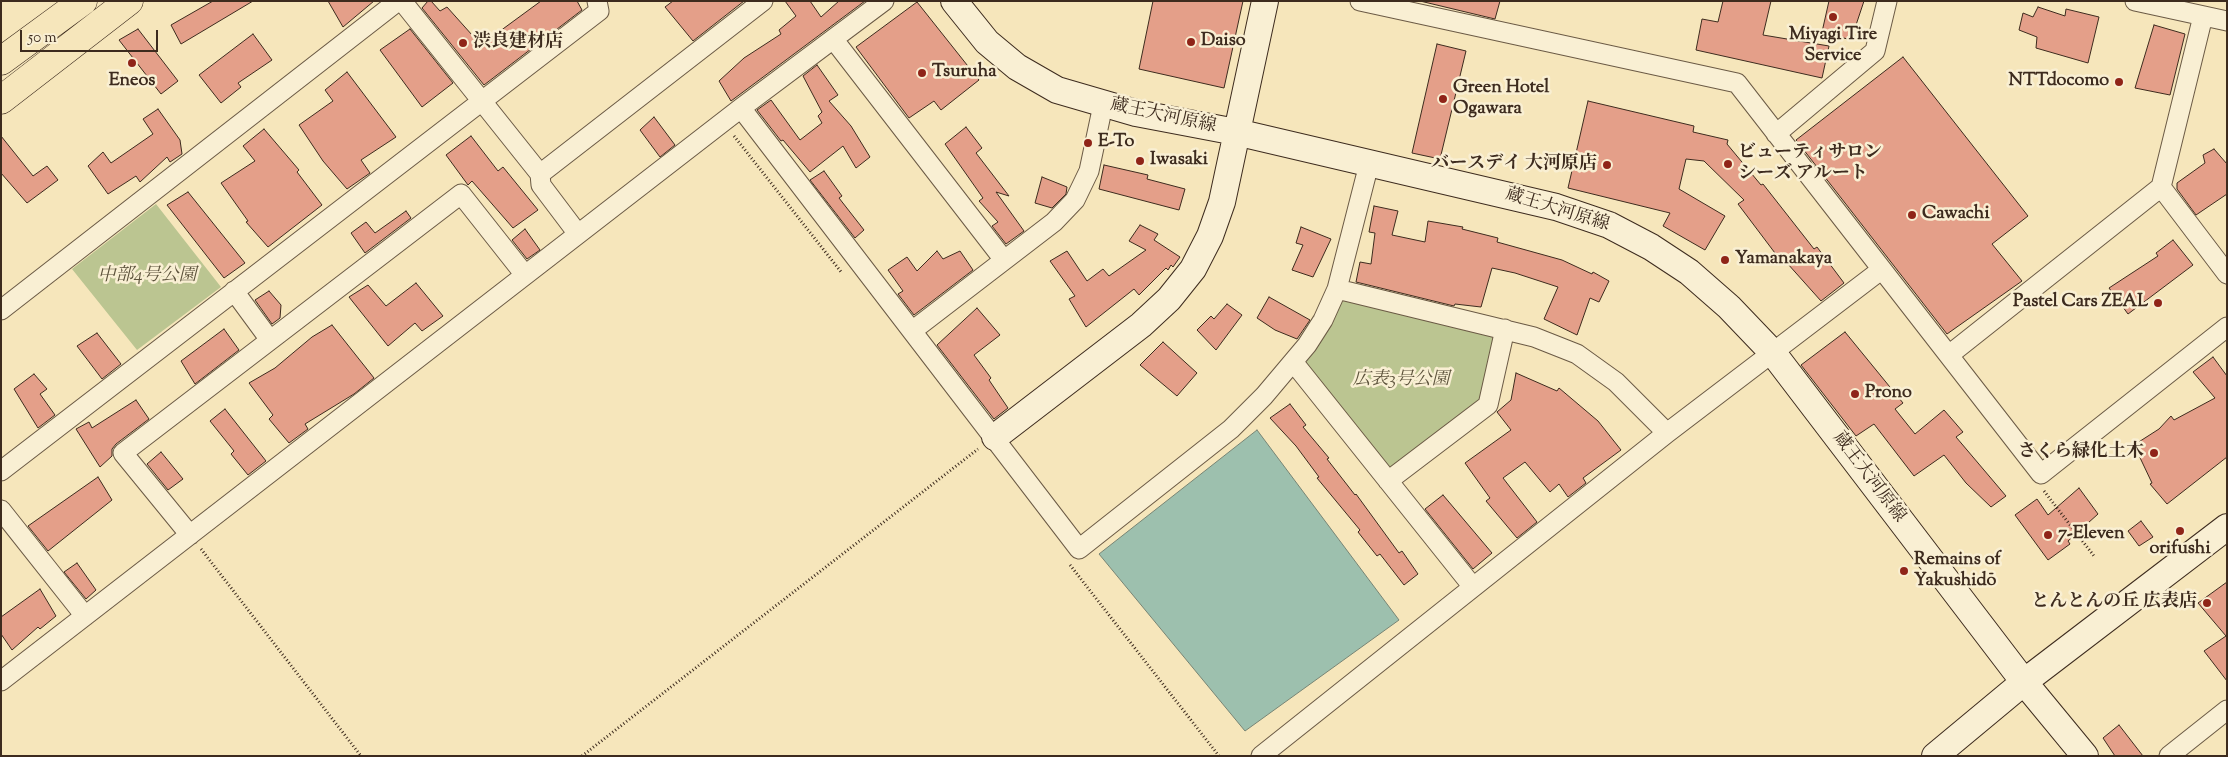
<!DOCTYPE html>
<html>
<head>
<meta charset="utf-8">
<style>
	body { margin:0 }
	#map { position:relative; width:2228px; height:757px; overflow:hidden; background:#f6e6bb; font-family:"Sorts Mill Goudy",serif }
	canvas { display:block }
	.frame { position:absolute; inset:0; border:2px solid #3d2b1e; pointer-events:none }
	.scale { position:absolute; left:20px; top:30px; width:138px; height:22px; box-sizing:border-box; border:2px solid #3d2b1e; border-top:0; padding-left:6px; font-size:15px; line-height:18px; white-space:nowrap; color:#3d2b1e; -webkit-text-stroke:4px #f9efd3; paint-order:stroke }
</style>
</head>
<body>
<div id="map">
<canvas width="2228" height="757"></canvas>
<div class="frame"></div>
<div class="scale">50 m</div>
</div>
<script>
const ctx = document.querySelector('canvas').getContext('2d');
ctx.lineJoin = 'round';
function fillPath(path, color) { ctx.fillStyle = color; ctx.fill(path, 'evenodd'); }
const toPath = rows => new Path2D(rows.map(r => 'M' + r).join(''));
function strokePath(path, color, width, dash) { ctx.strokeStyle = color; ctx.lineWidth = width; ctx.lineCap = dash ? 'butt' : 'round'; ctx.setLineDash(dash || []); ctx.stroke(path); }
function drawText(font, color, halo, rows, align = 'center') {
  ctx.font = font + ' "Sorts Mill Goudy","Noto Serif JP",serif'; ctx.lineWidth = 5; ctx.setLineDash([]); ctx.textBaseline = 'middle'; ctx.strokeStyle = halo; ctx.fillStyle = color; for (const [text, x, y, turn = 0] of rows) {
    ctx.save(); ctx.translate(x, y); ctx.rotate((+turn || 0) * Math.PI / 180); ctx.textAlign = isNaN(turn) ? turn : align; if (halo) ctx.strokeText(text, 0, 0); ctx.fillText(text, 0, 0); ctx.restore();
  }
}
fillPath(toPath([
	[156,204,221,287,137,350,72,269],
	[1343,301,1488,333,1495,340,1481,399,1398,468,1389,467,1307,368,1306,359,1335,307]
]), '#bbc591');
const water = toPath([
	[1257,430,1399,620,1245,731,1099,554,1257,430]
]);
fillPath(water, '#9dc0ae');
strokePath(water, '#778474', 1);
const building = toPath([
	[213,1,253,1,181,44,171,25,213,1],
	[328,1,374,1,343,27,328,1],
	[428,1,431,1,440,11,447,7,481,45,541,1,577,1,582,10,484,85,422,8,428,1],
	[673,1,744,1,693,41,665,7,673,1],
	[785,1,810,1,821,17,839,1,865,1,731,101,719,81,744,58,781,34,779,30,796,16,785,1],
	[1153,1,1243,1,1224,88,1139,69,1153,1],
	[1420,1,1500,1,1495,19,1420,1],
	[1723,1,1771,1,1763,35,1829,46,1822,78,1696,50,1702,19,1718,22,1723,1],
	[1829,1,1864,1,1851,40,1822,32,1829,1],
	[917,2,979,80,941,110,934,101,909,118,856,47,917,2],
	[2038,7,2065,16,2066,9,2099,17,2088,63,2036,48,2037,37,2019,30,2023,13,2033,17,2038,7],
	[2154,25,2185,34,2170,95,2135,88,2154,25],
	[138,29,178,81,161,94,119,40,138,29],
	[410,29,453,83,422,107,380,50,410,29],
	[253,34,272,60,238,83,241,87,221,103,199,75,253,34],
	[1437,44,1466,51,1440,159,1412,153,1437,44],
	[1903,57,2028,216,1992,244,2022,281,1947,334,1796,140,1903,57],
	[817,65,838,95,829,101,851,126,870,157,856,168,843,146,810,172,783,140,781,141,757,110,771,100,800,140,822,123,818,116,822,112,803,76,817,65],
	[347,72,396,137,361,160,370,173,347,189,323,161,299,125,333,101,325,90,347,72],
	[1588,101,1694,126,1693,132,1728,140,1727,144,1761,185,1763,184,1814,249,1817,247,1844,283,1821,301,1787,263,1784,265,1738,204,1744,200,1704,161,1686,159,1679,189,1725,216,1705,250,1663,226,1670,213,1568,188,1588,101],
	[158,109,180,140,182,154,170,162,167,157,140,182,136,176,108,194,88,166,103,152,111,163,153,134,143,119,158,109],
	[654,117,675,145,660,157,640,130,654,117],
	[966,127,982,148,976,153,1009,196,996,192,1024,231,1006,244,992,226,998,222,979,201,983,198,945,144,966,127],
	[264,129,299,170,297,172,322,205,268,247,246,222,248,221,221,183,255,161,243,146,264,129],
	[1,136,33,176,47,166,58,180,27,203,1,173,1,136],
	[471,136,498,171,503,167,538,210,513,228,472,181,468,185,446,155,471,136],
	[2214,149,2227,164,2227,194,2196,215,2177,189,2177,183,2205,163,2203,155,2214,149],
	[1104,165,1148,175,1147,179,1185,189,1179,210,1099,189,1104,165],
	[824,171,842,196,839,198,864,230,855,238,810,180,824,171],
	[1042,177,1067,187,1066,194,1052,208,1035,203,1042,177],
	[188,192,245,263,224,278,167,205,188,192],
	[1374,206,1398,211,1392,235,1425,242,1428,221,1463,227,1462,229,1498,238,1497,242,1562,260,1592,274,1593,272,1609,281,1599,302,1590,298,1577,335,1544,319,1558,287,1515,273,1492,268,1481,307,1455,304,1454,306,1356,282,1360,262,1371,264,1375,233,1369,232,1374,206],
	[406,211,411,218,365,253,351,233,366,222,375,233,406,211],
	[1140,225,1158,234,1154,240,1180,257,1173,267,1171,265,1168,270,1166,268,1139,295,1134,289,1086,327,1069,299,1075,296,1050,261,1067,251,1087,281,1103,269,1109,276,1146,250,1129,241,1140,225],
	[1301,227,1331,239,1313,277,1292,270,1303,245,1296,243,1301,227],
	[525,229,540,250,527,259,512,240,525,229],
	[2173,240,2193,265,2128,314,2109,288,2158,256,2156,253,2173,240],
	[937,251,943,259,960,251,973,270,914,315,898,294,903,291,888,270,907,257,917,271,937,251],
	[416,283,443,316,422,331,415,323,388,346,349,297,368,285,386,306,416,283],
	[269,291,281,305,280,318,272,324,255,300,269,291],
	[1269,297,1310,320,1297,339,1275,330,1257,318,1269,297],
	[1227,304,1242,315,1216,350,1197,330,1211,316,1214,319,1227,304],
	[977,308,1000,335,974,355,991,378,989,380,1008,408,994,419,937,345,977,308],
	[332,325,374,378,354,394,305,424,308,429,289,443,269,419,273,415,249,383,275,368,312,337,332,325],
	[224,329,239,350,195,384,181,361,224,329],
	[1845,332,1903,403,1895,409,1915,434,1944,410,1963,432,1956,437,2006,496,1991,507,1966,483,1944,455,1914,476,1874,424,1856,436,1801,365,1845,332],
	[97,333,121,364,102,379,77,346,97,333],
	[1163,342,1197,373,1177,396,1140,365,1163,342],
	[2213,357,2227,376,2227,457,2167,504,2150,484,2152,483,2134,445,2159,429,2171,416,2174,420,2215,398,2193,372,2213,357],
	[1516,373,1557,391,1559,388,1598,421,1621,450,1583,478,1586,483,1568,497,1559,484,1550,492,1525,462,1503,478,1537,522,1517,538,1486,501,1490,498,1465,463,1511,430,1497,412,1511,400,1516,373],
	[34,374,47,389,40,394,55,415,38,428,14,389,34,374],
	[136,400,149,419,116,444,112,449,112,456,100,467,76,429,89,422,92,428,136,400],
	[1290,404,1306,425,1303,427,1329,458,1327,459,1355,495,1356,494,1399,553,1402,551,1418,574,1404,585,1380,554,1377,556,1358,532,1360,530,1317,478,1319,477,1296,446,1270,418,1290,404],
	[225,409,266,461,248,475,231,454,234,451,210,421,225,409],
	[161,452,183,479,168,490,147,464,161,452],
	[98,477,112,500,48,551,28,526,98,477],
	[2079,488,2098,514,2068,541,2070,544,2048,560,2015,515,2037,499,2048,515,2079,488],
	[1443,495,1492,553,1473,569,1425,509,1443,495],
	[2141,521,2153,537,2139,546,2128,531,2141,521],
	[77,563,96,590,86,599,64,572,77,563],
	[2227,582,2227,681,2204,651,2226,636,2198,603,2227,582],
	[40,589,56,616,40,629,38,627,12,650,1,634,1,617,40,589],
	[2119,725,2143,756,2115,756,2103,738,2119,725]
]);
fillPath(building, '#e49f89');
strokePath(building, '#3d2b1e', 1);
const street = toPath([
	[402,1,540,174,541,185,578,234],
	[1360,1,1737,83,2041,474,2227,327],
	[2135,1,2227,21],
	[834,40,1004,260],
	[741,108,1079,549,1231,429,1264,396,1307,345,1323,320,1337,289,1369,164],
	[1776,134,1875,51,1887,1],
	[540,174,763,1],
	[2161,187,2227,274],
	[1337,289,1534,337,1577,354,1616,382,1667,433],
	[234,291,270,340],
	[1,310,398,1],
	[912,331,1054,222,1075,200,1089,171,1103,105],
	[1949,355,2161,187,2203,16],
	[1294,363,1473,587],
	[1,471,599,11,597,1],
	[1388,481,1488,405,1505,329],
	[1,510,85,616],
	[190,535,123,453,461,194,525,275],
	[1,681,741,108,884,1],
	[1261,756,1667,433,1881,270],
	[2169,756,2227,710]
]);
const secondary = toPath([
	[954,1,987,42,1017,67,1057,90,1136,113,1236,132,1556,207,1609,225,1651,247,1689,272,1729,307,1773,353,2024,682,2085,756],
	[995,437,1141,325,1169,299,1193,269,1210,236,1222,202,1265,1],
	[1935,756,2024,682,2227,527]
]);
const highway = toPath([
	[1,61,83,1],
	[1,100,129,1]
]);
strokePath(street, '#6b5a45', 21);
strokePath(secondary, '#3d2b1e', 28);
strokePath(highway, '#3d2b1e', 29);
strokePath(toPath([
	[734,136,842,273],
	[2044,491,2094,556],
	[201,549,361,756],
	[1070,565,1219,756],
	[582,756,978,449]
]), '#3d2b1e', 3, [1, 2.5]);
strokePath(street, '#f9efd3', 19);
strokePath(secondary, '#f9efd3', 26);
strokePath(highway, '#f6e6bb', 28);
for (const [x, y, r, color] of [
	[1833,17,5,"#8f2418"],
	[1191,42,5,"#8f2418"],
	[463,43,5,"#8f2418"],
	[132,63,5,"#8f2418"],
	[922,73,5,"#8f2418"],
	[2119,82,5,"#8f2418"],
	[1443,99,5,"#8f2418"],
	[1088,143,5,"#8f2418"],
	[1140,161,5,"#8f2418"],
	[1728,164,5,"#8f2418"],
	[1607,165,5,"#8f2418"],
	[1912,215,5,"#8f2418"],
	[1725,260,5,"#8f2418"],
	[2158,303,5,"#8f2418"],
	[1855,394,5,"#8f2418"],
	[2154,453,5,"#8f2418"],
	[2180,531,5,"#8f2418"],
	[2048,535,5,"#8f2418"],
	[1904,571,5,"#8f2418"],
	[2207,603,5,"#8f2418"]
]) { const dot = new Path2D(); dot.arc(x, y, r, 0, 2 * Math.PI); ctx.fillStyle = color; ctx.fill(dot); strokePath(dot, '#f9efd3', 2); }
drawText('bold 18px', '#3d2b1e', '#f9efd3', [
	["Miyagi Tire",1833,36,"center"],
	["Service",1833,57,"center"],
	["Daiso",1201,42],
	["渋良建材店",473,43],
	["Tsuruha",932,73],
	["Eneos",132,82,"center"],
	["NTTdocomo",2109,82,"right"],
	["Green Hotel",1453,89],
	["Ogawara",1453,110],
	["E-To",1098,143],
	["ビューティサロン",1738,154],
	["シーズ アルート",1738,175],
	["Iwasaki",1150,161],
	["バースデイ 大河原店",1597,165,"right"],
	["Cawachi",1922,215],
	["Yamanakaya",1735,260],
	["Pastel Cars ZEAL",2148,303,"right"],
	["Prono",1865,394],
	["さくら緑化土木",2144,453,"right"],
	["7-Eleven",2058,535],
	["orifushi",2180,550,"center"],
	["Remains of",1914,561],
	["Yakushidō",1914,582],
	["とんとんの丘 広表店",2197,603,"right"]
], 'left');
drawText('18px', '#3d2b1e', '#f9efd3', [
	["蔵王大河原線",1163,117,12],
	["蔵王大河原線",1557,211,17],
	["蔵王大河原線",1868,478,53]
]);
drawText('italic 18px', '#5c523b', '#f9efd3', [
	["中部4号公園",147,277],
	["広表3号公園",1401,381]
]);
</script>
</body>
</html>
